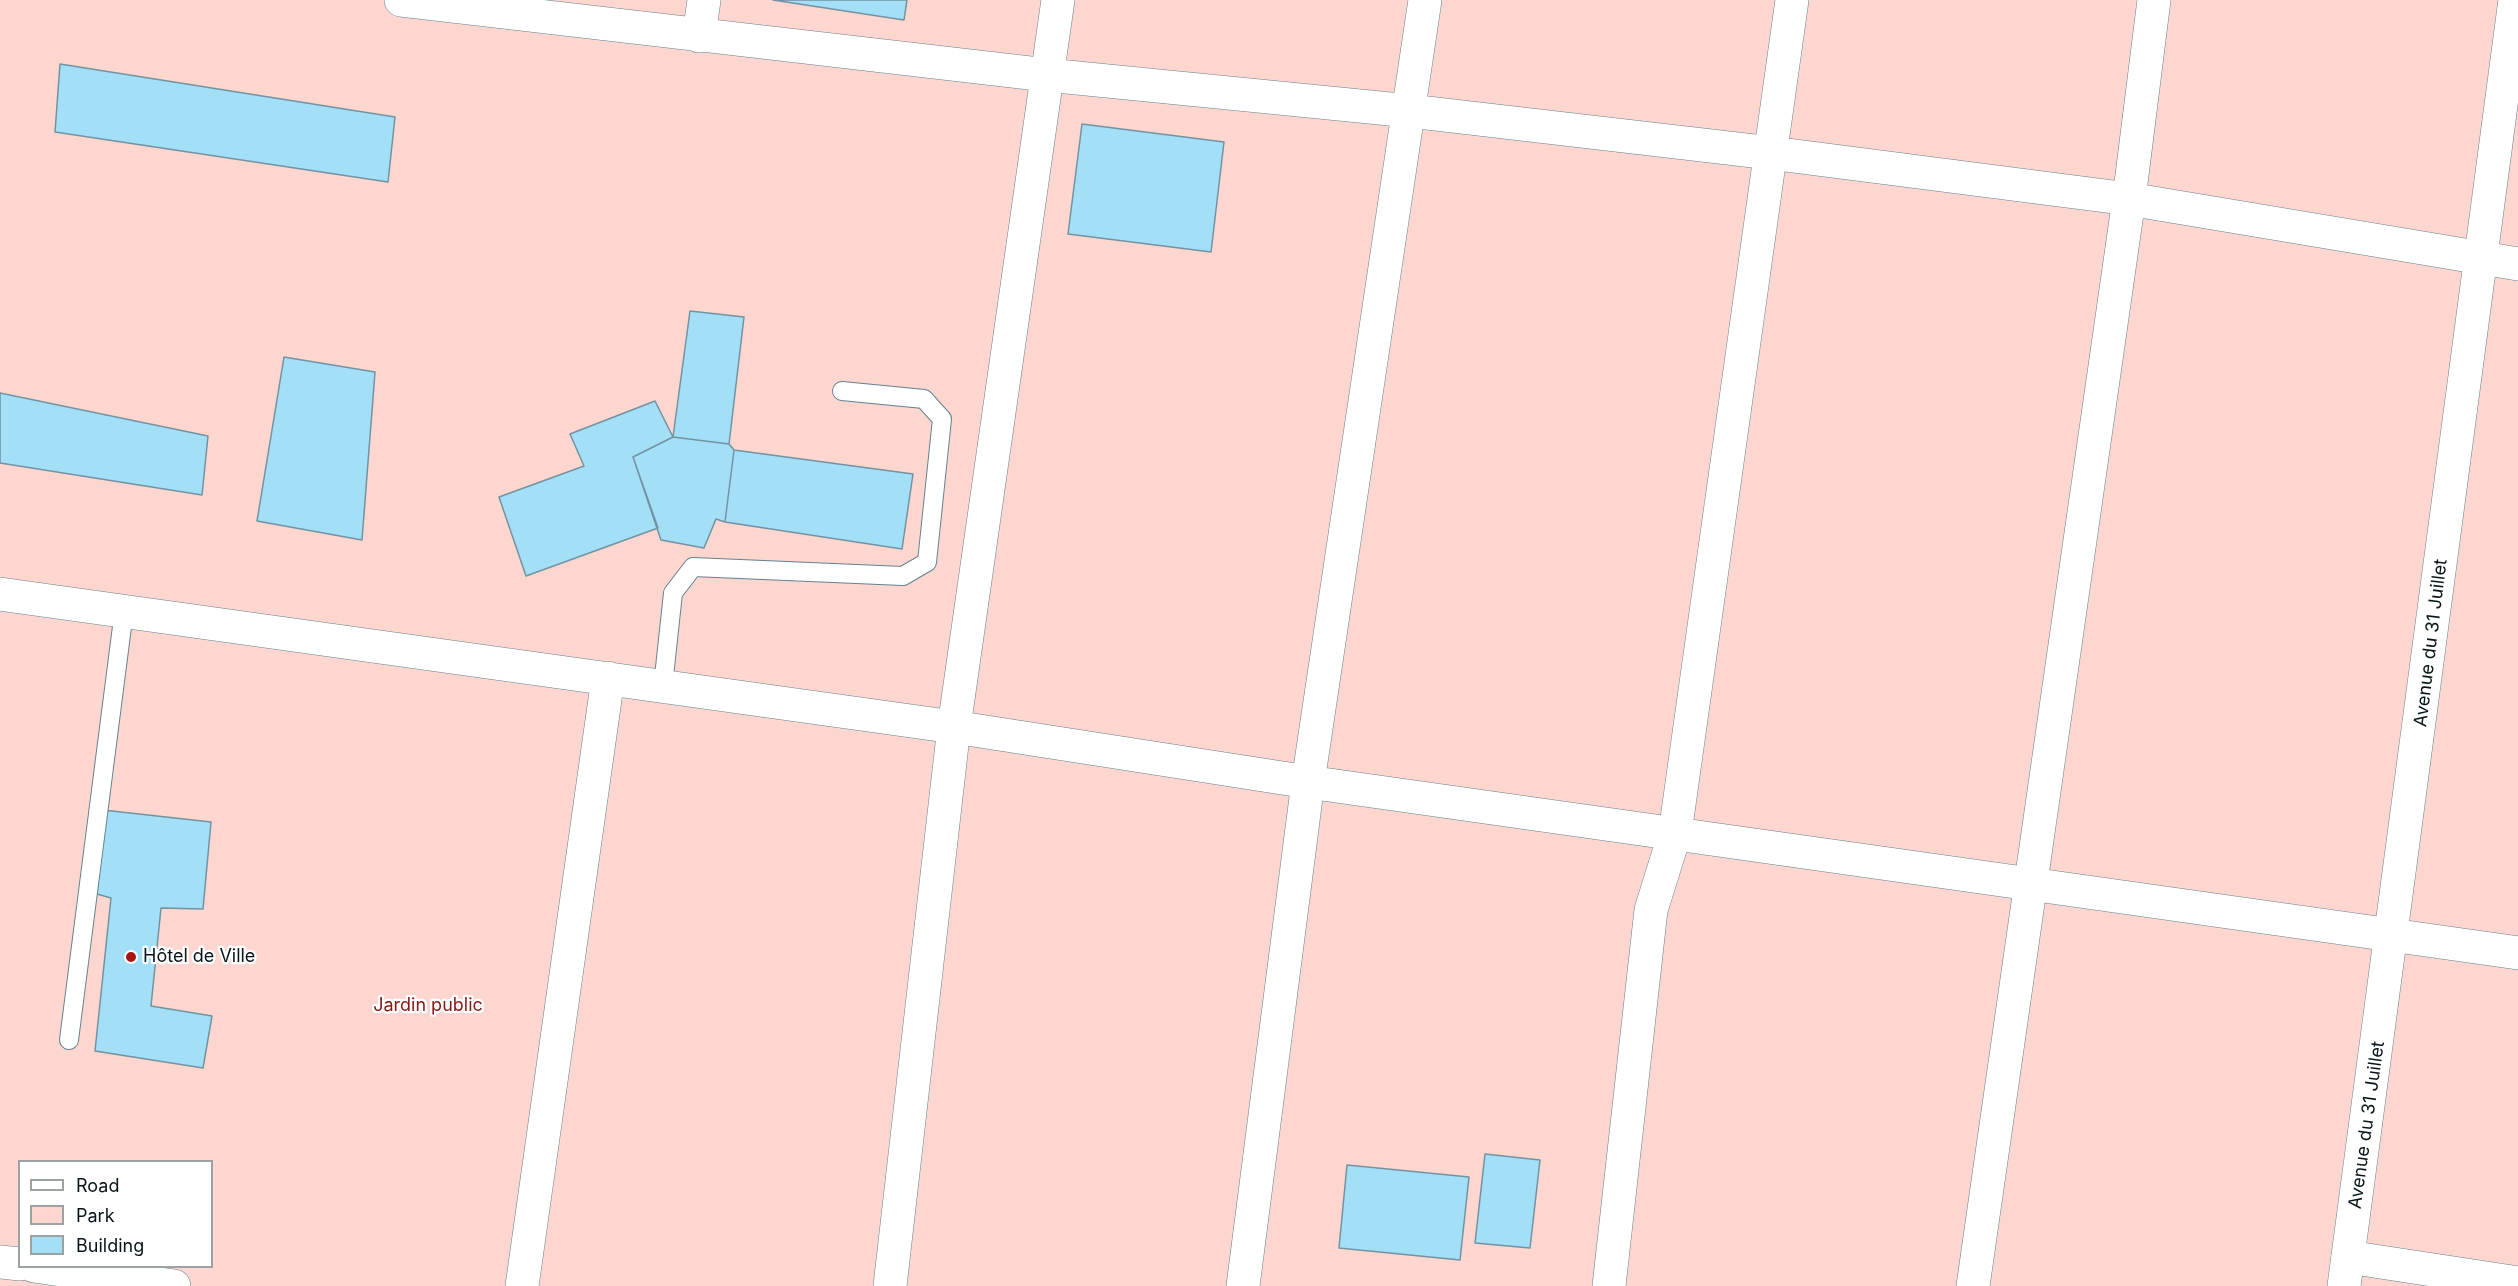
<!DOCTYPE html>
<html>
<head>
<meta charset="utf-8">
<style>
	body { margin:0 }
	#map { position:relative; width:2518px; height:1286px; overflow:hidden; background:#f4fbfe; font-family:Inter,sans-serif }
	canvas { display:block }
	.legend { position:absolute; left:18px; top:1160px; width:195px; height:108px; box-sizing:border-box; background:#fff; border:2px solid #9ca1a3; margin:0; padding:8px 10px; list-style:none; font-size:18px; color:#071419 }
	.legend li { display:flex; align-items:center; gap:12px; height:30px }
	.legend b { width:30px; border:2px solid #9ca1a3 }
</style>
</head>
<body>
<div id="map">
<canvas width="2518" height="1286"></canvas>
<ul class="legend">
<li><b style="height:8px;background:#fff"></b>Road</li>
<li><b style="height:16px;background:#fdd6d0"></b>Park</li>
<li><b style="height:16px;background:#a3dff7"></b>Building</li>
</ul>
</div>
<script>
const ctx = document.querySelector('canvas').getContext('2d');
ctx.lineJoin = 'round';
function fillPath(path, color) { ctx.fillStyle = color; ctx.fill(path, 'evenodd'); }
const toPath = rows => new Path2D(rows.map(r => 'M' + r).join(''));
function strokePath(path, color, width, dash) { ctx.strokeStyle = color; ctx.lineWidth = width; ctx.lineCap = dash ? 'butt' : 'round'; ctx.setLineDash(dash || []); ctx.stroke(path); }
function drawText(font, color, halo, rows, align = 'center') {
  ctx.font = font + ' Inter,sans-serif'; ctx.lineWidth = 4.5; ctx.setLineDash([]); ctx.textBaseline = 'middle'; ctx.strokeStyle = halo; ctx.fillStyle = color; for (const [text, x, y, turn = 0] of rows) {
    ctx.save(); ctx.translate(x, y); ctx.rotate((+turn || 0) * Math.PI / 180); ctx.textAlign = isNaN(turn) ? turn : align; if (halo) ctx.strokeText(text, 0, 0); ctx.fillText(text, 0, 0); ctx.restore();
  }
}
fillPath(toPath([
	[0,0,2518,0,2518,1286,0,1286],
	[20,1162,212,1162,212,1266,20,1266]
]), '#fdd6d0');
const building = toPath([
	[773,0,907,0,904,20,773,0],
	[60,64,395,117,388,182,55,132,60,64],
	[1082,124,1224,142,1211,252,1068,234,1082,124],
	[690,311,744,317,729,444,673,437,690,311],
	[284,357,375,372,362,540,257,521,284,357],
	[0,393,208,436,202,495,0,463,0,393],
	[655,401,673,437,633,457,658,528,526,576,499,497,584,466,570,434,655,401],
	[673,437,729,444,734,450,725,522,716,519,704,548,661,540,633,457,673,437],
	[734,450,913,474,902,549,725,522,734,450],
	[103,810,211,822,203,909,161,908,151,1006,212,1016,203,1068,95,1051,111,898,97,894,103,810],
	[1485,1154,1540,1160,1530,1248,1475,1243,1485,1154],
	[1347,1165,1469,1177,1460,1260,1339,1248,1347,1165]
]);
fillPath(building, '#a3dff7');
strokePath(building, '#7293a1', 1.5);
const lane = toPath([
	[663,686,673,593,693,567,903,576,927,562,942,419,924,399,842,391],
	[69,1040,124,611]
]);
const street = toPath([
	[401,0,1047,75,1410,111,1771,153,2129,199,2518,264],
	[699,36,704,0],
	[0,594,954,727,1308,782,2518,953],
	[2348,1257,2518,1283],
	[0,1262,20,1264],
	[34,1266,174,1286],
	[522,1286,608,678],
	[890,1286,954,727,1058,0],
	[1243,1286,1308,782,1425,0],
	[1609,1286,1651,910,1675,833,1792,0],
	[1973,1286,2129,199,2154,0]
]);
const secondary = toPath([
	[2344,1286,2515,0]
]);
strokePath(lane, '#62828f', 20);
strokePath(street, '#62828f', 34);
strokePath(secondary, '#62828f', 34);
strokePath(lane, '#fff', 18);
strokePath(street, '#fff', 33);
strokePath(secondary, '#fff', 33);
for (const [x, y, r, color] of [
	[131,957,6,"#a81513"]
]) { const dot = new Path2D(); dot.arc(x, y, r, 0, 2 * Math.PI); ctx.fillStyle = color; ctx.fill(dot); strokePath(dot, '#fff', 2); }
drawText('18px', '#071419', '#fff', [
	["Avenue du 31 Juillet",2431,643,-83],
	["Avenue du 31 Juillet",2367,1125,-82]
]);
drawText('18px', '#071419', '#fff', [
	["Hôtel de Ville",143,957]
], 'left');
drawText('18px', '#871915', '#fff', [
	["Jardin public",428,1006]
]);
</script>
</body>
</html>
